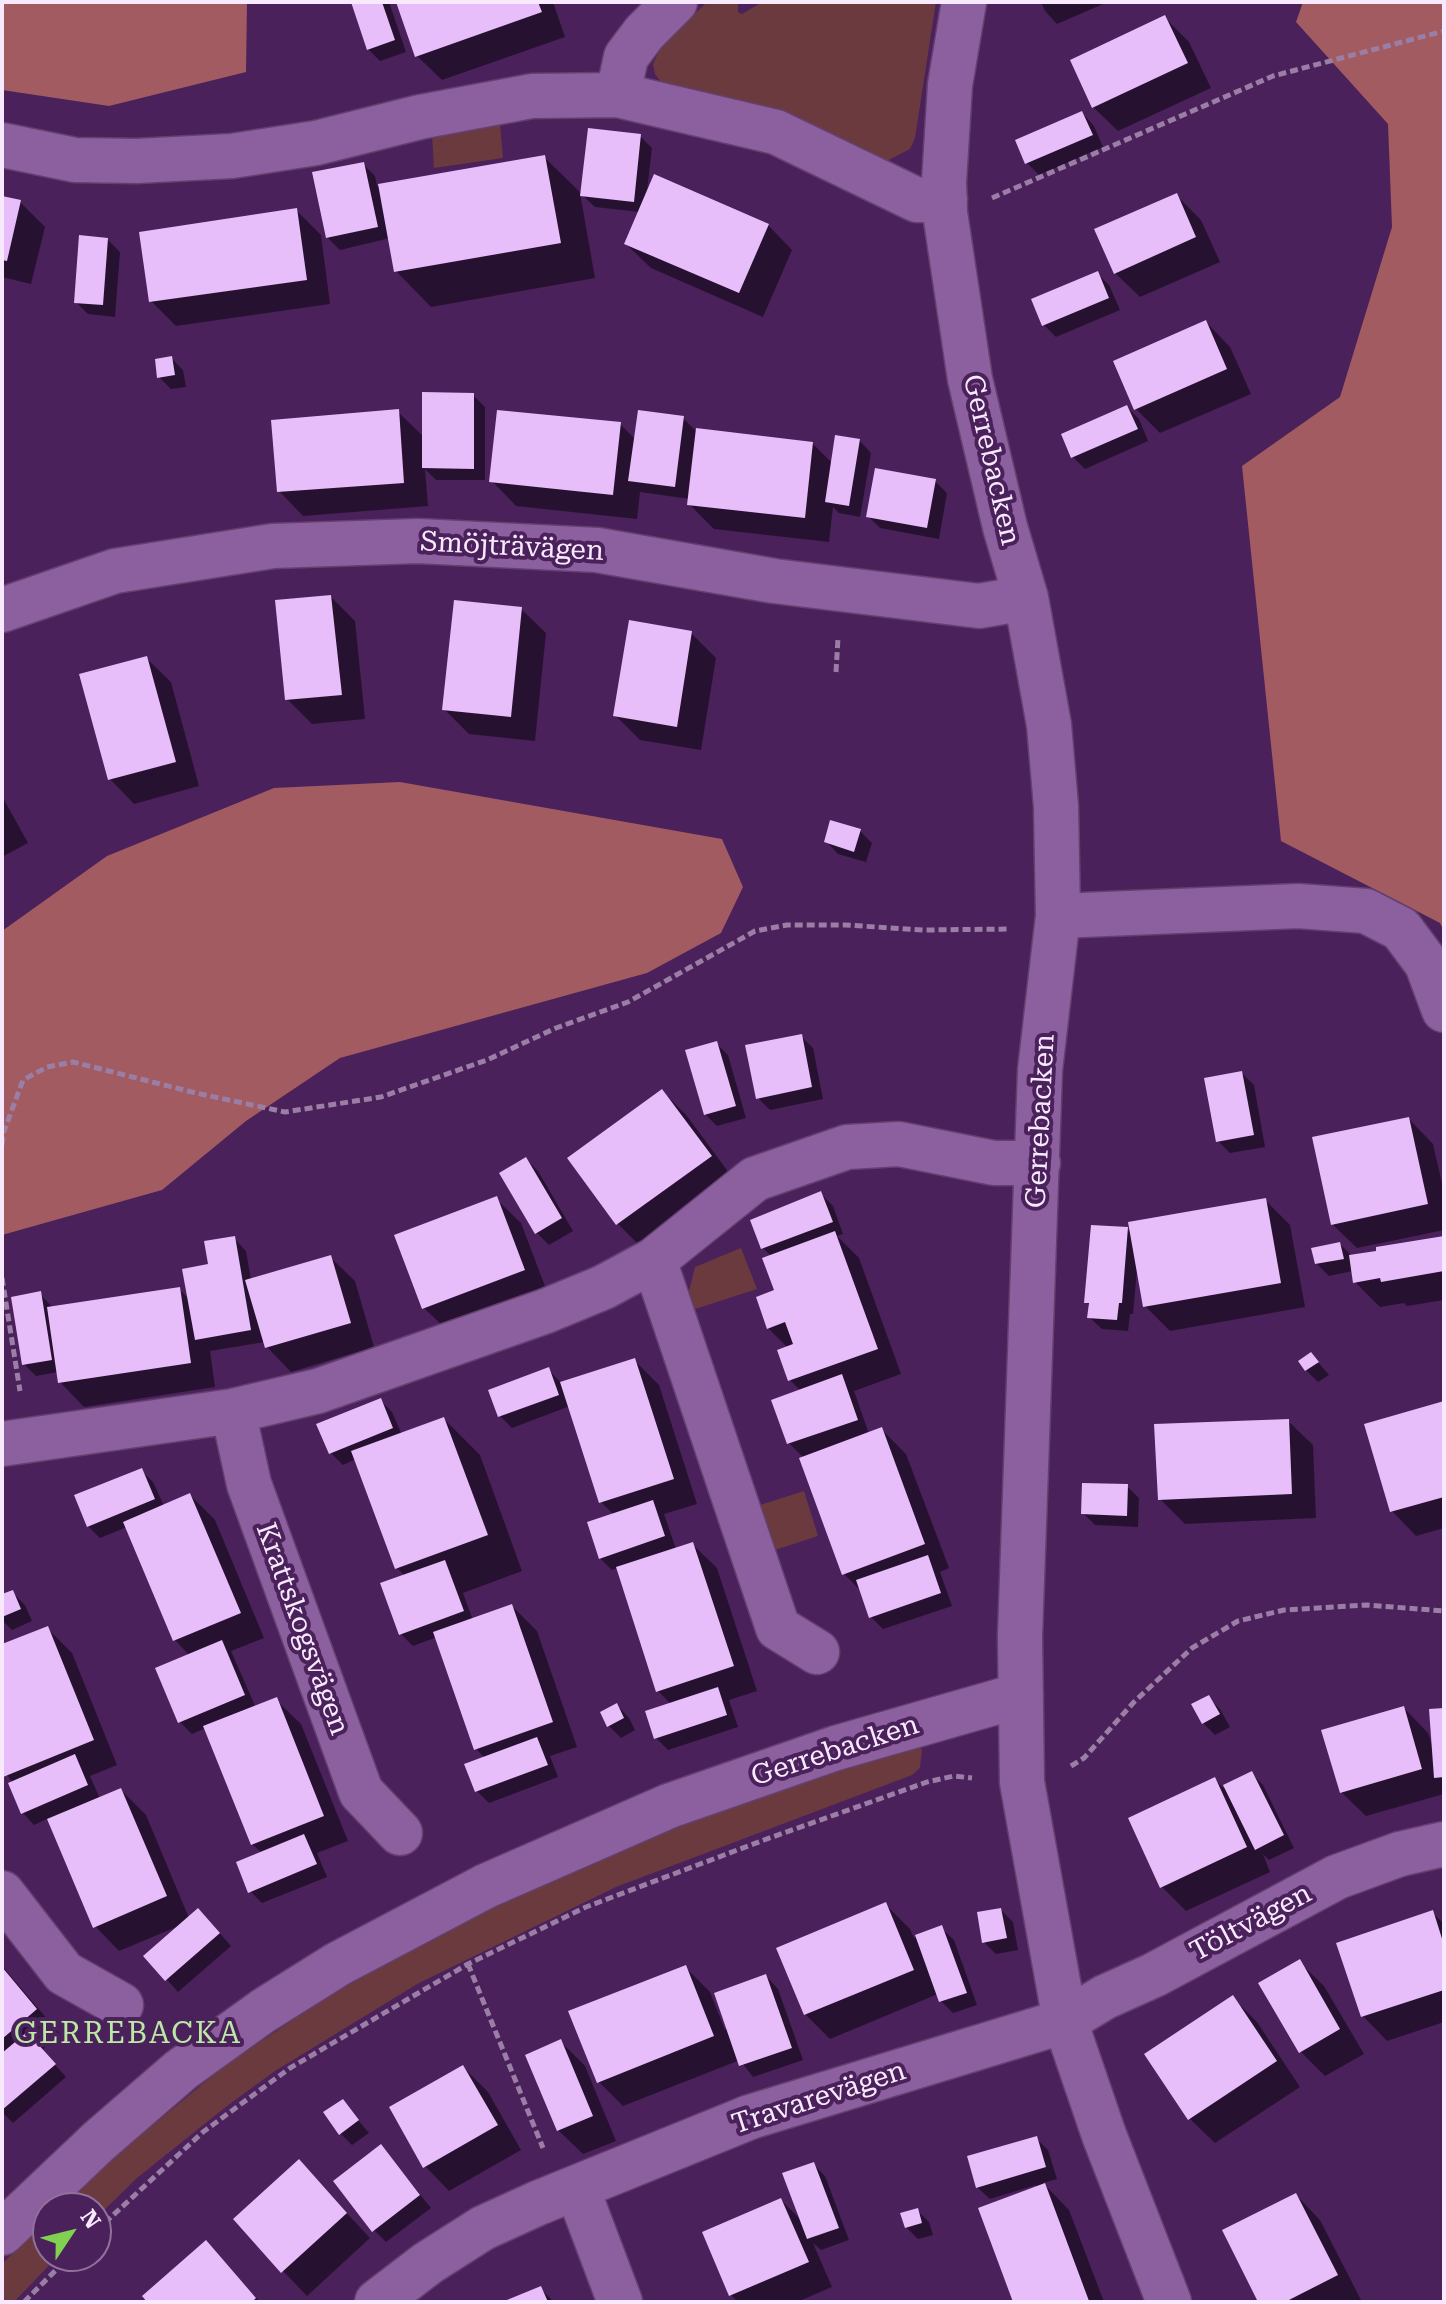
<!DOCTYPE html>
<html>
<head>
<meta charset="utf-8">
<style>
	body { margin:0 }
	#map { position:relative; width:1446px; height:2304px; overflow:hidden; background:#4a215a; font-family:"Roboto Serif",serif }
	canvas { display:block }
	.frame { position:absolute; inset:0; border:4px solid #f8e9fe; pointer-events:none }
	.north { position:absolute; left:32px; top:2192px; width:80px; height:80px; box-sizing:border-box; background:#4a215a; border:2px solid #90719c; border-radius:50%; rotate:55deg; font-size:22px; font-weight:700; line-height:32px; text-align:center; color:#f8e9fe }
	.north::after { content:''; display:block; margin:auto; width:28px; height:36px; background:#81d051; clip-path:polygon(50% 0,100% 100%,50% 72%,0 100%) }
</style>
</head>
<body>
<div id="map">
<canvas width="1446" height="2304"></canvas>
<div class="frame"></div>
<div class="north">N</div>
</div>
<script>
const ctx = document.querySelector('canvas').getContext('2d');
ctx.lineJoin = 'round';
function fillPath(path, color) { ctx.fillStyle = color; ctx.fill(path, 'evenodd'); }
const toPath = rows => new Path2D(rows.map(r => 'M' + r).join(''));
function strokePath(path, color, width, dash) { ctx.strokeStyle = color; ctx.lineWidth = width; ctx.lineCap = dash ? 'butt' : 'round'; ctx.setLineDash(dash || []); ctx.stroke(path); }
function drawText(font, color, halo, rows, align = 'center') {
  ctx.font = font + ' "Roboto Serif",serif'; ctx.lineWidth = 8; ctx.setLineDash([]); ctx.textBaseline = 'middle'; ctx.strokeStyle = halo; ctx.fillStyle = color; for (const [text, x, y, turn = 0] of rows) {
    ctx.save(); ctx.translate(x, y); ctx.rotate((+turn || 0) * Math.PI / 180); ctx.textAlign = isNaN(turn) ? turn : align; if (halo) ctx.strokeText(text, 0, 0); ctx.fillText(text, 0, 0); ctx.restore();
  }
}
fillPath(toPath([
	[707,2,738,2,738,12,742,14,762,2,936,2,915,138,910,149,885,162,739,102,664,86,655,74,653,64,661,47],
	[500,123,503,158,434,168,432,135],
	[741,1248,757,1289,689,1311,689,1291,695,1267],
	[804,1491,818,1536,772,1551,757,1506],
	[919,1746,922,1750,920,1768,912,1775,616,1887,419,1983,275,2071,227,2106,137,2178,96,2218,96,2208,59,2208,129,2145,223,2067,318,2003,416,1945,499,1902,636,1843,797,1782],
	[48,2218,48,2256,58,2256,14,2302,2,2302,2,2264]
]), '#6b3a3e');
fillPath(toPath([
	[2,2,247,2,246,72,109,106,2,90],
	[1303,2,1444,2,1444,931,1440,923,1281,841,1242,466,1340,397,1392,227,1388,124,1296,22],
	[400,782,722,839,743,887,721,933,647,973,340,1058,246,1121,162,1190,2,1235,2,931,107,856,274,788]
]), '#a25b60');
fillPath(toPath([
	[353,2,389,2,406,52,380,61,368,49],
	[399,2,553,2,565,37,442,80,417,56],
	[1041,2,1108,2,1057,24,1045,11],
	[1165,18,1189,42,1211,88,1118,131,1093,107],
	[1082,113,1094,126,1103,147,1039,175,1027,163],
	[640,136,652,148,647,191,768,225,792,250,763,317,651,268,626,244,640,212,595,207,580,193,595,278,431,307,396,271,390,238,340,250,328,238,363,164,375,176,377,186,544,157,583,195],
	[1176,195,1201,220,1220,262,1140,297,1115,273],
	[2,198,20,202,45,227,31,284,2,277],
	[296,210,321,235,330,304,176,326,151,301],
	[108,240,120,252,115,317,88,314,76,302],
	[1097,273,1109,285,1120,310,1056,337,1044,325,1033,300],
	[1206,322,1230,347,1251,394,1160,433,1136,409],
	[171,358,183,370,186,387,171,389,159,377],
	[473,395,485,407,485,480,436,480,425,469,428,506,303,516,279,491,398,412,424,437],
	[1127,407,1139,419,1148,441,1085,469,1073,457],
	[683,418,695,430,813,444,833,464,859,440,871,453,860,517,839,513,833,507,829,542,714,529,689,504,690,499,640,492,637,519,516,506,492,481,620,424,636,440],
	[935,481,947,493,939,539,880,528,868,516],
	[331,597,355,621,365,719,312,724,287,699],
	[521,609,546,633,535,741,469,734,444,709],
	[691,633,716,658,701,750,640,740,615,715],
	[146,658,171,682,199,786,134,804,110,779],
	[2,796,28,843,2,857],
	[860,831,872,843,866,862,838,854,826,841],
	[801,1036,813,1048,823,1099,770,1110,758,1098],
	[716,1043,728,1055,746,1118,717,1126,705,1114],
	[1242,1073,1254,1085,1265,1147,1230,1153,1218,1141],
	[662,1091,687,1116,735,1181,642,1248,618,1224,570,1158],
	[1409,1119,1433,1144,1444,1192,1444,1230,1357,1248,1332,1224],
	[526,1159,538,1171,573,1231,549,1245,537,1233,501,1174],
	[821,1194,833,1206,843,1234,837,1236,859,1258,901,1374,854,1391,869,1434,881,1429,906,1454,949,1568,940,1572,952,1606,883,1629,871,1617,863,1593,844,1574,804,1458,789,1443,801,1391,790,1380,779,1351,788,1348,768,1328,776,1292,771,1256,763,1248,752,1221],
	[496,1199,521,1223,548,1294,449,1332,424,1308],
	[1265,1200,1290,1225,1305,1307,1170,1331,1145,1306,1137,1269,1133,1314,1130,1314,1128,1331,1102,1329,1089,1317,1090,1306,1086,1302,1127,1229,1132,1234],
	[234,1238,246,1251,251,1280,330,1257,355,1281,374,1347,291,1372,267,1347,265,1342,210,1351,215,1387,84,1407,60,1382,58,1372,36,1376,24,1364,40,1294,53,1308,179,1289,190,1300,211,1266],
	[1444,1238,1444,1300,1407,1306,1404,1303,1380,1307,1355,1282,1353,1271,1329,1276,1316,1263,1340,1244,1353,1257],
	[1311,1354,1329,1375,1318,1382,1306,1370],
	[634,1360,659,1385,697,1504,664,1514,676,1549,692,1544,717,1568,757,1691,729,1700,738,1727,668,1750,656,1738,671,1704,658,1691,618,1568,612,1570,600,1558,614,1515,601,1502,570,1406,512,1428,500,1416,548,1369,561,1383],
	[380,1400,392,1412,402,1435,444,1419,480,1455,522,1571,463,1593,473,1620,512,1606,537,1631,577,1747,550,1756,558,1777,489,1803,477,1791,485,1758,476,1749,437,1637,413,1646,401,1634,405,1576,397,1568,356,1459,343,1465,331,1453],
	[1444,1403,1444,1528,1416,1536,1392,1511],
	[1288,1421,1313,1445,1316,1518,1185,1524,1160,1499],
	[141,1470,153,1482,164,1506,190,1495,215,1520,264,1638,231,1651,256,1708,276,1700,301,1724,348,1841,317,1853,327,1877,262,1903,250,1891,262,1853,252,1844,206,1728,192,1734,180,1722,190,1656,175,1640,127,1527,100,1538,88,1526],
	[1127,1486,1139,1498,1138,1527,1095,1525,1083,1513],
	[13,1593,25,1605,32,1621,12,1630,2,1620,2,1597],
	[47,1628,72,1653,117,1765,90,1776,100,1799,121,1790,146,1815,189,1918,210,1922,231,1946,178,1992,146,1956,179,1926,119,1951,95,1926,49,1818,34,1825,22,1812,13,1783,2,1768,2,1646],
	[1208,1697,1220,1709,1230,1727,1215,1735,1203,1723],
	[617,1705,629,1718,635,1730,621,1738,609,1726],
	[1404,1708,1428,1733,1432,1745,1444,1710,1444,1794,1366,1816,1341,1792],
	[1251,1773,1263,1785,1294,1848,1269,1860,1263,1854,1270,1872,1186,1911,1162,1887,1215,1779,1223,1788],
	[886,1905,910,1929,914,1938,941,1928,954,1940,977,2005,953,2013,941,2001,938,1994,830,2039,805,2014],
	[1001,1910,1013,1922,1018,1950,996,1954,984,1942],
	[1432,1912,1444,1924,1444,2022,1387,2041,1363,2016],
	[1299,1962,1324,1986,1364,2054,1325,2076,1301,2052],
	[2,1966,60,2034,42,2050,66,2077,13,2123,2,2112],
	[686,1968,710,1992,725,2030,766,1976,778,1989,803,2060,753,2077,740,2060,623,2106,598,2081],
	[1233,1998,1257,2022,1300,2087,1215,2143,1190,2119],
	[561,2042,585,2066,616,2141,583,2154,558,2130],
	[463,2067,488,2092,521,2150,449,2191,425,2166],
	[342,2101,369,2133,352,2145,340,2133],
	[1036,2138,1048,2150,1057,2179,1043,2183,1069,2210,1104,2302,1015,2302,1037,2188,1036,2185,990,2199,977,2187],
	[381,2146,431,2208,386,2242,374,2230],
	[299,2162,370,2238,307,2296,283,2271],
	[813,2164,825,2176,849,2240,821,2250,813,2243,832,2287,797,2302,738,2302,731,2295,781,2200,803,2222],
	[1296,2195,1320,2220,1361,2300,1260,2302],
	[917,2210,929,2222,933,2235,918,2239,906,2227],
	[206,2243,260,2302,150,2302],
	[541,2289,554,2302,507,2302]
]), '#0007');
fillPath(toPath([
	[351,2,382,2,395,40,367,50],
	[396,2,538,2,542,12,415,57],
	[1165,15,1188,63,1092,108,1070,60],
	[1082,111,1093,135,1025,164,1015,140],
	[588,128,641,134,634,202,580,196],
	[545,155,561,243,394,272,378,184],
	[364,162,378,227,326,238,312,172],
	[654,174,769,224,739,293,624,244],
	[1177,193,1196,237,1114,274,1094,229],
	[2,196,21,200,7,261,2,260],
	[297,208,307,280,149,302,139,232],
	[79,235,108,238,103,305,74,303],
	[1098,271,1109,298,1042,326,1031,299],
	[1206,320,1227,369,1134,410,1113,361],
	[172,356,175,375,157,378,155,359],
	[422,392,474,393,474,469,422,468],
	[1127,405,1138,429,1071,458,1061,434],
	[399,409,404,483,277,492,271,420],
	[497,410,621,422,613,495,489,482],
	[638,410,684,416,675,487,628,481],
	[696,428,813,442,805,518,687,505],
	[835,435,860,439,849,506,825,502],
	[875,468,936,479,927,528,866,517],
	[331,595,342,695,285,700,275,600],
	[454,600,522,607,511,717,442,710],
	[629,620,692,631,677,727,613,716],
	[147,656,176,762,108,780,79,674],
	[830,820,861,829,854,852,824,842],
	[802,1034,812,1087,756,1099,745,1045],
	[717,1041,736,1106,704,1115,685,1050],
	[1242,1071,1254,1135,1216,1142,1204,1078],
	[662,1089,712,1156,616,1225,567,1158],
	[1409,1117,1428,1204,1331,1225,1312,1137],
	[526,1157,562,1218,535,1234,499,1173],
	[821,1191,833,1222,761,1249,750,1220],
	[497,1196,525,1270,422,1309,394,1235],
	[1266,1198,1281,1283,1143,1307,1128,1222],
	[1091,1225,1128,1227,1122,1303,1119,1303,1117,1320,1087,1318,1089,1303,1084,1303],
	[835,1231,878,1349,788,1381,777,1350,793,1344,785,1322,767,1329,756,1297,774,1290,762,1258],
	[235,1236,251,1330,195,1340,182,1269,208,1264,204,1241],
	[1444,1236,1444,1271,1381,1282,1380,1278,1353,1283,1349,1255,1376,1251,1376,1247],
	[1340,1242,1344,1259,1315,1264,1311,1248],
	[331,1255,351,1323,265,1348,245,1280],
	[180,1287,191,1363,58,1383,47,1307],
	[41,1291,52,1360,22,1365,11,1297],
	[1311,1352,1319,1362,1305,1371,1298,1361],
	[635,1358,674,1479,599,1503,560,1382],
	[549,1367,559,1395,498,1417,488,1390],
	[842,1374,858,1420,787,1444,771,1400],
	[381,1398,393,1428,329,1454,316,1424],
	[1444,1401,1444,1497,1390,1512,1364,1424],
	[444,1417,488,1535,395,1569,351,1451],
	[1289,1419,1292,1494,1158,1500,1154,1424],
	[882,1427,925,1544,842,1575,799,1458],
	[142,1468,155,1499,87,1527,74,1495],
	[1082,1483,1128,1484,1127,1516,1081,1514],
	[190,1493,241,1613,173,1641,123,1522],
	[653,1500,665,1536,599,1559,587,1522],
	[693,1542,734,1666,656,1692,616,1567],
	[928,1555,941,1593,869,1618,856,1580],
	[445,1560,464,1611,399,1635,380,1583],
	[13,1590,21,1609,2,1617,2,1594],
	[512,1604,553,1722,474,1750,433,1632],
	[48,1626,94,1740,3,1777,2,1644],
	[222,1640,245,1695,178,1723,155,1668],
	[718,1687,727,1715,654,1739,645,1711],
	[1209,1695,1220,1714,1202,1724,1191,1704],
	[277,1697,324,1816,251,1845,203,1726],
	[617,1703,624,1718,607,1727,600,1712],
	[1404,1706,1422,1769,1340,1793,1321,1730],
	[1444,1708,1444,1777,1434,1778,1429,1709],
	[537,1737,548,1765,475,1792,464,1764],
	[75,1754,88,1785,21,1814,8,1783],
	[1252,1771,1284,1835,1255,1850,1223,1785],
	[1215,1777,1247,1847,1160,1888,1128,1818],
	[121,1788,167,1896,93,1928,47,1819],
	[304,1834,317,1864,248,1893,236,1862],
	[886,1902,914,1970,804,2015,776,1948],
	[198,1908,220,1933,165,1981,143,1956],
	[1001,1908,1007,1938,982,1943,977,1912],
	[1433,1910,1444,1945,1444,1990,1361,2017,1336,1943],
	[942,1925,967,1993,939,2002,915,1935],
	[1300,1959,1340,2029,1299,2053,1258,1983],
	[686,1965,714,2036,597,2083,568,2011],
	[2,1967,37,2009,2,2039],
	[766,1974,792,2048,739,2066,714,1993],
	[1233,1995,1277,2061,1188,2120,1144,2054],
	[27,2032,56,2064,2,2110,2,2053],
	[561,2039,593,2116,557,2131,525,2055],
	[463,2065,498,2125,423,2168,389,2107],
	[343,2099,359,2120,339,2135,323,2112],
	[1037,2136,1046,2167,976,2188,967,2156],
	[381,2144,420,2195,372,2232,333,2181],
	[299,2159,347,2213,281,2273,233,2219],
	[814,2162,839,2228,807,2239,782,2173],
	[1045,2183,1089,2301,1087,2302,1013,2302,978,2208],
	[1296,2193,1338,2275,1285,2302,1258,2302,1222,2230],
	[781,2198,809,2262,729,2296,702,2232],
	[918,2208,922,2223,905,2228,900,2213],
	[206,2240,256,2298,252,2302,147,2302,142,2296],
	[541,2286,548,2302,502,2302]
]), '#e7bdfa');
const minor = toPath([
	[964,2,950,85,944,182,945,213,970,379,1005,527,1026,598,1049,725,1056,806,1058,916,1040,1070,1020,1636,1022,1782,1065,2021,1104,2135,1169,2302],
	[618,95,776,132,917,200,945,199],
	[2,145,75,160,137,161,232,156,316,143,420,117,532,96,618,95,626,57,644,33,675,2],
	[2,610,115,571,273,546,418,541,597,550,774,581,979,606,1026,598],
	[1058,916,1298,906,1366,911,1401,929,1427,964,1444,1010],
	[654,1260,778,1628,817,1652],
	[233,1411,249,1484,361,1792,400,1833],
	[2,1444,233,1411,318,1391,546,1311,604,1287,654,1260,755,1179,847,1147,899,1144,994,1163,1038,1163],
	[2,1893,64,1973,121,2005],
	[577,2188,620,2302],
	[2,2233,99,2141,181,2070,263,2011,338,1964,486,1886,669,1806,836,1748,1021,1695],
	[377,2302,428,2263,483,2228,538,2203,750,2117,1065,2021,1105,1997,1154,1975,1337,1877,1400,1854,1444,1844]
]);
strokePath(minor, '#644070', 47);
strokePath(toPath([
	[992,198,1273,76,1444,31],
	[836,672,838,638],
	[2,1145,4,1131,23,1080,47,1067,73,1062,196,1093,285,1112,381,1097,487,1060,556,1028,628,1002,755,931,787,925,845,925,924,930,1010,929],
	[2,1278,20,1391],
	[1071,1766,1084,1758,1134,1702,1192,1648,1238,1621,1284,1610,1367,1605,1444,1611],
	[468,1964,543,2148],
	[96,2231,203,2132,290,2068,468,1964,586,1907,764,1840,927,1782,954,1776,972,1778],
	[24,2302,70,2256]
]), '#9b7ea6', 5, [8, 4]);
strokePath(minor, '#8c609e', 44);
drawText('28px', '#f8e9fe', '#4a215a', [
	["Gerrebacken",991,460,77],
	["Smöjträvägen",512,547,3],
	["Gerrebacken",1041,1121,-87],
	["Krattskogsvägen",302,1629,70],
	["Gerrebacken",835,1751,-18],
	["Töltvägen",1251,1923,-28],
	["Travarevägen",819,2098,-18]
]);
ctx.letterSpacing = '2px';
drawText('30px', '#bbe8a5', '#4a215a', [
	["GERREBACKA",128,2034]
]);
ctx.letterSpacing = '0px';
</script>
</body>
</html>
